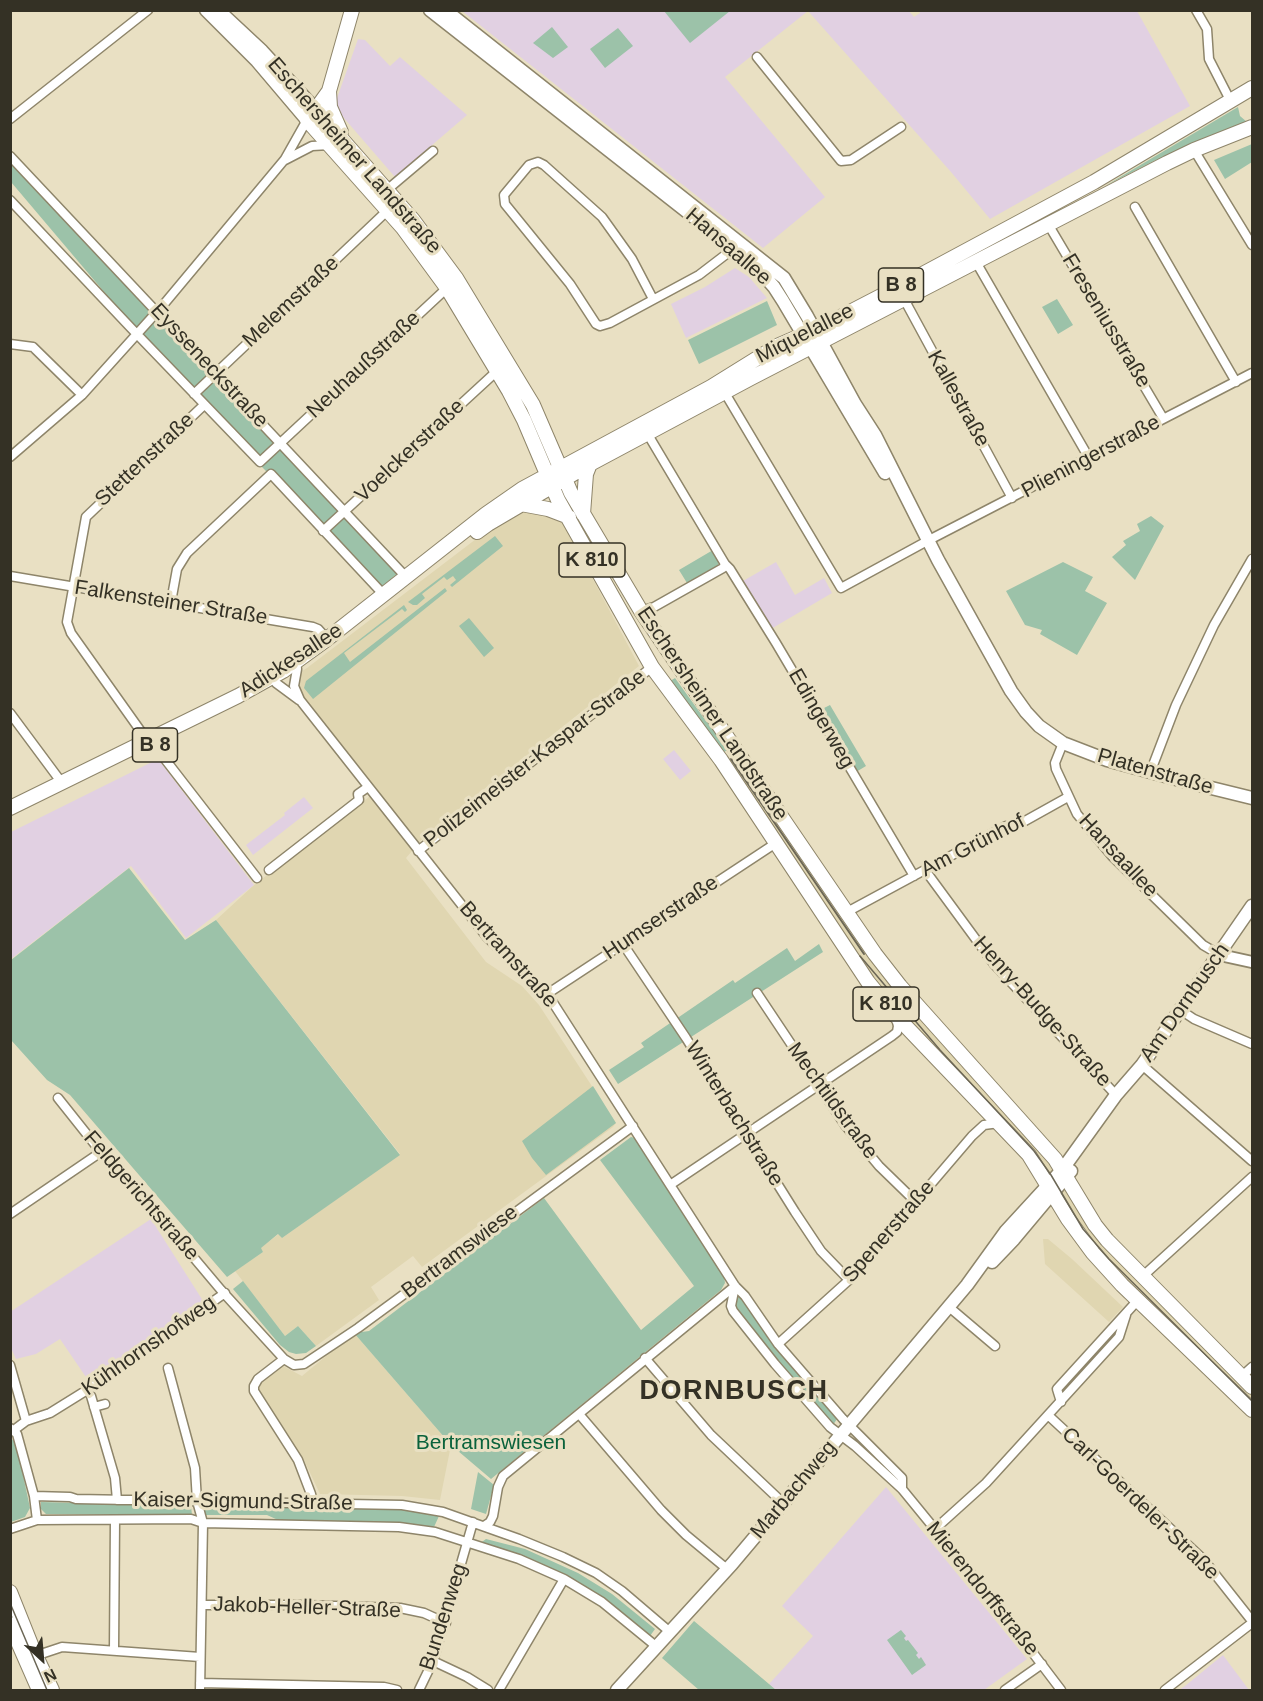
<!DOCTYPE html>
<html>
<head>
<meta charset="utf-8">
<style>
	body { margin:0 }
	#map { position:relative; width:1263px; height:1701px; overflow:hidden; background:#e9e0c3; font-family:Arial,sans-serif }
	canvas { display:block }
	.frame { position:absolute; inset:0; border:12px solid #343125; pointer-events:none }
	.north { position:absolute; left:12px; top:1629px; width:60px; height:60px; -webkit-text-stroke:4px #e9e0c3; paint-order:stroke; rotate:154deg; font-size:16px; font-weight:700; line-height:24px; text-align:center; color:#343125 }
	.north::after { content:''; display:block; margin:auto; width:21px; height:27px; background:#343125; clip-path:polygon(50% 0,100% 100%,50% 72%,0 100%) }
</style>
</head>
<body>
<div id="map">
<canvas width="1263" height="1701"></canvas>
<div class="frame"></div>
<div class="north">N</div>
</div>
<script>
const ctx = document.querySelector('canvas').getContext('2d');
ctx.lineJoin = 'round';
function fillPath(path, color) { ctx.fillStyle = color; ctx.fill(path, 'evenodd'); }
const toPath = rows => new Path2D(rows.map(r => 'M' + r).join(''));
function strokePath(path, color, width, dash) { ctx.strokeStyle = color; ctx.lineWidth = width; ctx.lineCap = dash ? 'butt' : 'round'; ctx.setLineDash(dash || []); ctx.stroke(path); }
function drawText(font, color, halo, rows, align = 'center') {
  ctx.font = font + ' Arial,sans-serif'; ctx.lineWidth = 6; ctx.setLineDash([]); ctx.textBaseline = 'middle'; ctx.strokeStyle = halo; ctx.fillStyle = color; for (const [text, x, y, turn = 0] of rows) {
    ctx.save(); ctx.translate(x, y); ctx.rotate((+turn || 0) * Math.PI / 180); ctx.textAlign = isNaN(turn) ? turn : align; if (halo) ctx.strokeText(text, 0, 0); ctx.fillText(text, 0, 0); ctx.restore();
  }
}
fillPath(toPath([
	[523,510,561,519,639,666,424,837,406,858,486,962,522,986,539,1005,616,1123,613,1127,422,1267,413,1256,371,1287,379,1300,316,1346,298,1326,285,1336,235,1271,263,1252,260,1248,279,1234,282,1238,400,1154,216,920,254,885,378,790,289,679,307,668,476,539],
	[733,758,852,935,873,962,1039,1147,1054,1169,1049,1175,888,1000,845,939,727,762],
	[1066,1188,1252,1393,1252,1405,1106,1259,1057,1195],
	[1043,1239,1048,1239,1072,1259,1123,1307,1109,1322,1045,1264],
	[354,1333,451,1445,440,1500,402,1496,320,1494,304,1460,259,1390,261,1383,283,1366,302,1376]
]), '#e0d6b1');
fillPath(toPath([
	[908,10,914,17,920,13,919,10,1137,11,1190,106,990,219,951,172,808,11,725,77,825,197,763,248,462,11],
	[358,39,365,40,390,66,400,57,467,115,395,177,337,110,336,101],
	[735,268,749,277,767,298,686,338,671,304,705,287],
	[776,562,795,595,824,578,832,593,771,629,743,581],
	[674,750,691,771,680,780,663,759],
	[158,759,254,885,186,938,131,866,11,959,11,832],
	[304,797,313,808,253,855,246,845,285,815,284,813],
	[151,1219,205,1304,90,1383,60,1339,36,1354,16,1359,11,1348,10,1312],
	[886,1487,1027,1659,984,1690,776,1690,769,1684,813,1636,782,1606],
	[1223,1655,1249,1690,1179,1690,1185,1686]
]), '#e1d0e2');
fillPath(toPath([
	[664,11,730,11,690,43],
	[552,27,568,47,553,58,533,43],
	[618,28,633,46,605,68,590,49],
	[1238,107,1240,116,1247,122,1156,160,1105,186],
	[1252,144,1252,162,1225,179,1214,160],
	[10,151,155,304,341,513,397,574,381,587,262,467,200,395,138,332,11,182],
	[1057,299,1073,325,1058,334,1042,307],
	[767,301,777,325,699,364,688,340],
	[1151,516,1164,526,1135,580,1112,557,1126,545,1123,541,1140,531,1137,524],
	[495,536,503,546,452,587,450,585,456,580,453,576,447,580,444,577,422,594,425,598,417,605,413,605,408,602],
	[713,550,719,561,718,565,687,583,679,570],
	[1063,562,1093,577,1085,591,1107,603,1077,655,1040,634,1042,630,1025,625,1006,591],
	[445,588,447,591,313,699,304,688,306,681,404,605,407,610,405,612,402,609,344,653,350,662],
	[469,618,494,648,484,657,459,626],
	[675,678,706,721,716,731,729,749,721,754,667,683],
	[830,705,866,766,856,772,845,754,849,751,837,731,833,733,820,710],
	[129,868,185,940,216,920,400,1155,282,1238,278,1234,261,1248,263,1252,227,1277,70,1095,47,1080,11,1040,11,960],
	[819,944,823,952,618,1084,609,1070,644,1047,641,1043,733,980,735,983,787,948,795,961],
	[593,1086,616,1123,546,1175,532,1158,522,1141],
	[631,1137,635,1138,667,1185,724,1276,725,1283,721,1290,491,1479,451,1445,354,1333,369,1331,544,1198,641,1330,694,1286,600,1160],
	[243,1281,285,1336,298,1326,316,1346,306,1353,296,1354,289,1352,280,1345,233,1289],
	[739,1296,776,1346,837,1419,833,1425,776,1362,734,1308,735,1298],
	[10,1438,16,1442,30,1508,25,1517,11,1522],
	[478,1472,494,1485,486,1514,471,1509],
	[41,1502,191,1506,192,1515,46,1514,41,1509],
	[203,1506,402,1509,439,1516,434,1527,400,1523,278,1520,267,1515,204,1515],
	[486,1539,525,1549,578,1573,612,1594,655,1629,650,1636,606,1599,564,1574,522,1556,479,1544],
	[694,1621,769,1684,776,1690,699,1690,662,1658],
	[901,1630,906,1636,904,1638,906,1641,908,1640,918,1653,916,1655,919,1659,921,1657,926,1665,912,1675,887,1640]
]), '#9cc2a9');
const minor = toPath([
	[1196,10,1207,29,1209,59,1230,100],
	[757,57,841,161,851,160,901,127],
	[10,119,148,10],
	[1194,150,1252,245],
	[10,156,406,577],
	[285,160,312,146,330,145],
	[388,189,433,151],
	[10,200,131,328,260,462,447,288],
	[1135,207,1236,382],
	[1048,224,1163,418],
	[976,262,1089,458],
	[653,299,632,259,602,217,544,165,538,162,529,165,504,195,505,204,570,284,596,324,600,326,610,323,699,275,733,249],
	[904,299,1012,498],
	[10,344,33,347,82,395],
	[725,393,841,588,929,540,1252,373],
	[194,394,388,210],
	[10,457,82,395,164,304,285,159,307,120],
	[323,531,497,371],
	[725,564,730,569,776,643,914,876],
	[10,576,313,627,318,629,327,639],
	[171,602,177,569,187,553,271,474,384,595],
	[641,611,654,607,723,568,725,564,647,433],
	[297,669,294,686,300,700,487,937,550,998,735,1286,745,1296,778,1344,843,1419,902,1478,902,1489],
	[276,683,299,700],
	[10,713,62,783],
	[147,740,71,633,67,622,86,517,204,405],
	[1063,743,1055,763,1056,769,1077,814,1112,856,1203,945,1220,955],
	[154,745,257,878],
	[1150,773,1176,705,1214,625,1252,559],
	[418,851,652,667],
	[269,870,359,800,358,794,368,787],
	[925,870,994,964,1116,1095],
	[847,912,1006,826,1016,826,1068,797],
	[623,944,686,1038,795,1212,821,1251,849,1280],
	[757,993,845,1125,879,1166,916,1202],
	[547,994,776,843],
	[1182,1011,1194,1019,1252,1044],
	[1142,1065,1252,1161],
	[58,1098,101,1152,131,1183,221,1290,284,1359,294,1365,304,1364,358,1328,633,1126],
	[670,1185,892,1036,897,1032,898,1026,896,1018],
	[10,1214,101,1152],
	[1143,1276,1252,1177],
	[735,1286,731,1306,733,1311,775,1364,830,1427,855,1446,902,1489,992,1599,1061,1690],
	[949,1307,995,1346],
	[778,1344,849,1280,972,1136,984,1125,999,1123],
	[645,1358,711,1435,783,1503],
	[284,1359,258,1379,254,1386,254,1391,298,1460,311,1494,313,1503],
	[10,1365,26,1421],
	[168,1368,195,1468,197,1501,203,1523,200,1690],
	[1242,1376,1252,1367],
	[91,1396,115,1478,117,1500],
	[1061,1402,1057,1389,1138,1300],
	[94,1407,105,1404],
	[579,1414,661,1510,686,1535,727,1569],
	[1049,1416,1203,1559,1252,1621],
	[10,1428,17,1434,34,1496,37,1520],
	[14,1430,26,1421,50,1413,87,1390,225,1293],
	[34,1496,70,1497,76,1499,402,1505,443,1512,519,1539,563,1557,596,1573,622,1591,670,1632],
	[484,1526,490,1522,493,1516,498,1487,503,1476,735,1286],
	[10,1529,37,1520,191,1519,203,1523,399,1527,435,1532,519,1559,564,1579,602,1602,657,1647],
	[935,1529,986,1483,1119,1337,1126,1315],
	[202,1605,301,1605,400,1608,424,1613,446,1623],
	[114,1650,115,1520],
	[34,1652,44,1653,62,1647,200,1657],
	[433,1661,467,1677,488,1690],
	[200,1683,384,1687,397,1690],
	[419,1690,433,1661,473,1522],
	[499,1690,564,1579],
	[1005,1690,1042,1664],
	[1165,1690,1252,1623]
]);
const tertiary = toPath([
	[1220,955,1252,962]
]);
const secondary = toPath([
	[206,10,257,61,307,120],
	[218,10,262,51,317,111],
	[430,10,713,232,761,272,774,287,783,301,885,473],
	[445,10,784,278,807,316,855,404,875,435,938,560,1011,691,1026,712,1039,726,1063,743,1107,760,1191,783,1252,798],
	[992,1262,1014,1239,1071,1171],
	[617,1690,732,1564,967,1285,1006,1231,1062,1170,1116,1095,1142,1065,1252,906]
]);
const primary = toPath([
	[329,91,330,107,341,132],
	[317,111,413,220,456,278,533,405,571,493,641,611,875,954,900,986,1055,1159,1095,1225,1107,1240,1252,1387],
	[311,116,329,91,352,10],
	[307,120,403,228,447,288,509,391,524,420,558,500,652,667,721,760,868,982,896,1016,1029,1155,1068,1219,1093,1253,1122,1285,1252,1410],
	[521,504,548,509,569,517],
	[583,514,586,474,590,464],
	[477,532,488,524,590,464,751,378,1167,163,1194,150,1252,127],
	[10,808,238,696,283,671,327,639,486,514,522,489,711,387,777,346,823,326,904,284,1094,182,1252,88],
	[10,1592,34,1652,52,1690],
	[10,1624,39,1690]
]);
strokePath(minor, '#8e856a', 11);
strokePath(tertiary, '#8e856a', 14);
strokePath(secondary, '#8e856a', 15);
strokePath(primary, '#8e856a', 16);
strokePath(minor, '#fff', 8);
strokePath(tertiary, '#fff', 10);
strokePath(secondary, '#fff', 12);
strokePath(primary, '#fff', 14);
strokePath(toPath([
	[860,956,940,1050,1034,1151,1051,1175,1083,1229,1109,1259,1252,1401],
	[10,1603,47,1690]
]), '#6c6756', 1.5);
strokePath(toPath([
	[731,759,864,954]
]), '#6c6756', 2);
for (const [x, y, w] of [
	[901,285,45],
	[592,560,66],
	[155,745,45],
	[886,1004,66]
]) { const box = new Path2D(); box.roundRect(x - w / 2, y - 17, w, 34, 4.5); ctx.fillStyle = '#e9e0c3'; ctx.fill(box); strokePath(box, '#343125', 1.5); }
drawText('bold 20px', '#343125', null, [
	["B 8",901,285],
	["K 810",592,560],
	["B 8",155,745],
	["K 810",886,1004]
]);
drawText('21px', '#343125', '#e9e0c3', [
	["Eschersheimer Landstraße",354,156,49],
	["Hansaallee",728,247,41],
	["Melemstraße",291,302,-43],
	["Freseniusstraße",1106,321,59],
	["Miquelallee",805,334,-27],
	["Neuhaußstraße",364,365,-43],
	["Eysseneckstraße",209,366,47],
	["Kallestraße",958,399,61],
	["Voelckerstraße",410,451,-43],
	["Plieningerstraße",1091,457,-28],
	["Stettenstraße",145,460,-43],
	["Falkensteiner Straße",171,603,9],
	["Adickesallee",291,661,-33],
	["Eschersheimer Landstraße",712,714,56],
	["Edingerweg",821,719,60],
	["Polizeimeister-Kaspar-Straße",535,759,-38],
	["Platenstraße",1155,772,16],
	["Am Grünhof",973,846,-27],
	["Hansaallee",1118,856,47],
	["Humserstraße",661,918,-34],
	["Bertramstraße",508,955,48],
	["Am Dornbusch",1185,1003,-55],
	["Henry-Budge-Straße",1042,1012,48],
	["Mechtildstraße",832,1101,54],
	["Winterbachstraße",734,1114,58],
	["Feldgerichtstraße",141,1196,49],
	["Spenerstraße",889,1232,-49],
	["Bertramswiese",460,1252,-37],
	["Kühhornshofweg",149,1346,-35],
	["Marbachweg",794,1490,-50],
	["Kaiser-Sigmund-Straße",243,1502,1],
	["Carl-Goerdeler-Straße",1140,1504,44],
	["Mierendorffstraße",982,1589,51],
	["Jakob-Heller-Straße",307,1608,2],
	["Bundenweg",444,1617,-72]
]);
drawText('21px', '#0a623b', '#e9e0c3', [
	["Bertramswiesen",491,1443]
]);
ctx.letterSpacing = '1.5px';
drawText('bold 27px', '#343125', '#e9e0c3', [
	["DORNBUSCH",734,1392]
]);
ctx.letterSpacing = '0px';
</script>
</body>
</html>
